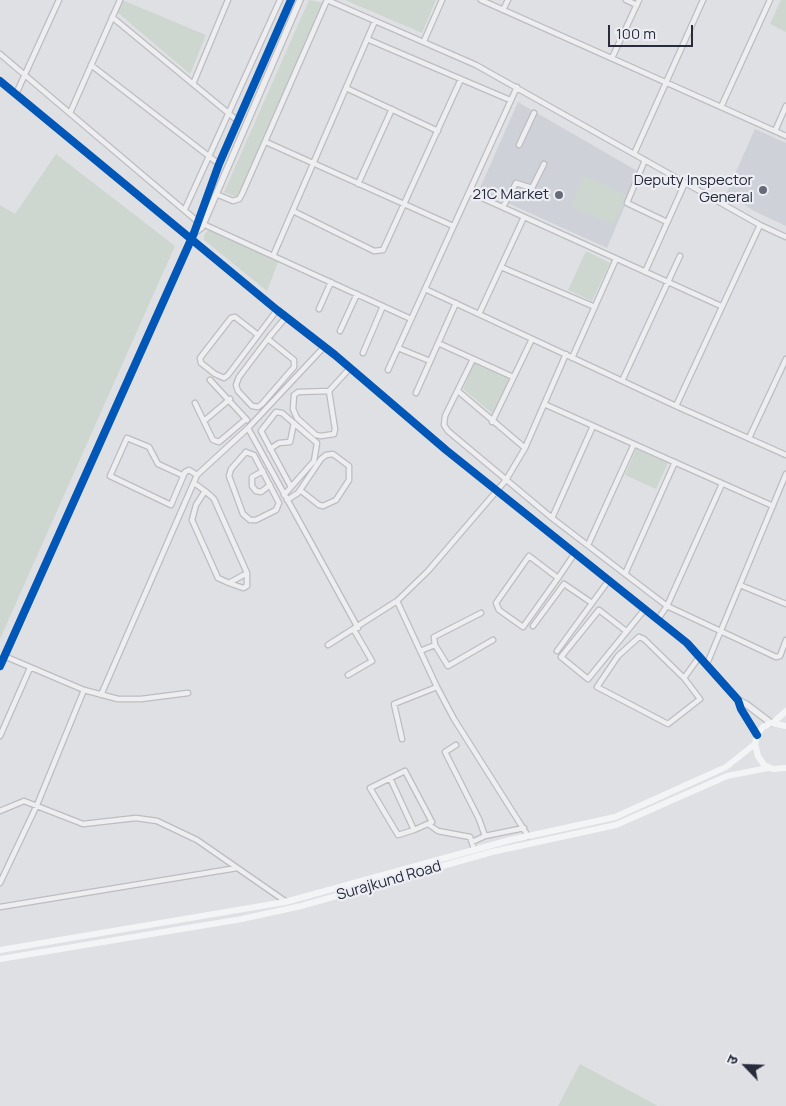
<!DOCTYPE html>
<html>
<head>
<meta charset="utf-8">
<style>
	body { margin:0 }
	#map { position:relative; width:786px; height:1106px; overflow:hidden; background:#dfe0e4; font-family:Manrope,"Noto Sans Devanagari",sans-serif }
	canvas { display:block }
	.north { position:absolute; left:721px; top:1041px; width:50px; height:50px; -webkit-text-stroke:4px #eceef4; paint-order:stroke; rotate:294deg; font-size:14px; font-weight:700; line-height:20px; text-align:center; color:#272b3c }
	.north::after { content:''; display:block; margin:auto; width:18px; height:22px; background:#272b3c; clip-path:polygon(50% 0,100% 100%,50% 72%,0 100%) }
	.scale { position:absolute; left:608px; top:25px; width:85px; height:22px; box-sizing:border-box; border:2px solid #272b3c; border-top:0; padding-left:6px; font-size:15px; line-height:18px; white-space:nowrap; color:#272b3c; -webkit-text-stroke:4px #eceef4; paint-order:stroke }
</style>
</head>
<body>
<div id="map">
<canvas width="786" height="1106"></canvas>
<div class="north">उ</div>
<div class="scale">100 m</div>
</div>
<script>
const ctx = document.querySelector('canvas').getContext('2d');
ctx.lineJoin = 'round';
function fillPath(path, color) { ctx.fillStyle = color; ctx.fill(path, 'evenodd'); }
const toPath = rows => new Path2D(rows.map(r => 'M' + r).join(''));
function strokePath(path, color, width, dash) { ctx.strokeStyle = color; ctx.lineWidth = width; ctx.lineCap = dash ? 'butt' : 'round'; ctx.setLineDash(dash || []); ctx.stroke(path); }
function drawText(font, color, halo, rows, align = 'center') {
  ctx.font = font + ' Manrope,sans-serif'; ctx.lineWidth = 4.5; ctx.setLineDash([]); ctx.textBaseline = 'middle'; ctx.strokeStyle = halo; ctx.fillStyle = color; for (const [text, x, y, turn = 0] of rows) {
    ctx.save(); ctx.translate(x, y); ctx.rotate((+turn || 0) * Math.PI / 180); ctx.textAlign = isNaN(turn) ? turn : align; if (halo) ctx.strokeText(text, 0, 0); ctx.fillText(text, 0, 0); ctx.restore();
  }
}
fillPath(toPath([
	[518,102,639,172,607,248,479,190],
	[755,129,786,143,786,226,756,212,726,194]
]), '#cfd1d8');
fillPath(toPath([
	[122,0,206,35,190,74,117,12],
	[309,0,324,3,238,198,224,192],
	[345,0,436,0,422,33],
	[781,0,786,0,786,32,770,24],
	[56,154,175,246,0,639,0,205,15,214],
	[584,176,627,195,614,224,571,207],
	[209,229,278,262,267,291,204,240,204,235],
	[586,251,610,263,592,301,568,290],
	[474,363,509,379,494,415,463,389],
	[636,449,668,463,656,489,625,475],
	[580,1064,658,1106,558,1106]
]), '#cdd7cf');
const minor = toPath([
	[327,0,476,65,760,225,786,237],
	[481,0,786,136],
	[626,0,637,5],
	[503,10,508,0],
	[112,17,238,121],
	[367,39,510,100],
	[424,41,442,0],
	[0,54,197,221],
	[612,58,639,0],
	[91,65,219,164],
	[193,84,228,0],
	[346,88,438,131],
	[16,94,59,0],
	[721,107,770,0],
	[70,113,120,0],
	[775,131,786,106],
	[266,142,453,226],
	[519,145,534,113],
	[634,154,703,0],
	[645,160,627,203,667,222],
	[358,184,392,109],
	[469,192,721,306],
	[216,194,233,201,239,199,242,194,327,0],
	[503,207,516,183,532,188,544,164],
	[185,209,280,0],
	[293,211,374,251,383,250,461,79],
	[203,224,411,319],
	[273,256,375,21],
	[501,267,595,307],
	[645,272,685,183],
	[425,289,676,406,786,455],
	[319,309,331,282],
	[479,314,524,217],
	[340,331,357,294],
	[258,335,235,317,231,318,200,358,201,363,215,374,224,378,228,375,277,310],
	[268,339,294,360,294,367,262,404,258,407,252,406,238,391,236,385,239,377,270,336,286,317],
	[438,343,513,377],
	[398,348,430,361],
	[363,353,383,306],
	[572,358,616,259],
	[473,359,445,416,444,425,448,431,552,518,667,606,776,657,780,656,786,640],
	[388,370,517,87],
	[210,380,247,420],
	[622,381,680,256],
	[329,391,335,429,334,434,321,436,316,435,297,418,293,409,294,395,298,392,329,391,350,368],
	[458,391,525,448],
	[416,393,456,303],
	[195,403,210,434,213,440,219,442,246,419],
	[544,404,773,506],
	[676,406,760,225],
	[204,421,230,399],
	[492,422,532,339],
	[248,428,358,628],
	[749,438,786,359],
	[270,449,279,443,290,442,294,423],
	[246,452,254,455,279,503,276,510,256,520,250,520,243,514,229,476,231,469,246,452],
	[263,471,252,477,252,486,256,491,261,492,270,485],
	[182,475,158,464,149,447,127,438,110,476,171,505,185,472,189,470,197,475],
	[194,483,205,491,212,497,214,499,247,573,229,583,218,578,192,520,196,505,205,491],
	[284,495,291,487,261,431,276,412,282,413,317,443,314,461,291,487],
	[287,500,298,493,321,459,326,455,333,454,349,466,349,480,336,500,323,506,319,505,300,490],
	[552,518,593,426],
	[588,545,634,444],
	[625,574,675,462],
	[558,578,529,556,496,603,499,610,523,627,558,578,575,553],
	[229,583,243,588,247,586,247,573],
	[740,585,786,604],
	[397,601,437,687,454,719,528,836],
	[658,619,667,606,722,484],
	[533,626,564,584,592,603],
	[626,631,599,610,561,657,588,679,645,609],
	[639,637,644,639,684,678,700,699,668,724,597,687,618,656,639,637],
	[328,645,397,601,428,571,506,480,525,448,566,354],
	[435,645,448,666,493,640],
	[420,651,435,645,434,637,481,613],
	[557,651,609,580],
	[4,656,84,690,118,699,141,699,188,693],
	[707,664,786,474],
	[348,675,372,661,354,630],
	[684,678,700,656],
	[101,695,197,475,248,428,324,347],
	[0,736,30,668],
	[402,739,394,704,437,687],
	[456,745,445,752,479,819,485,836],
	[390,778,414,830,432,822,405,771,370,788,398,835,414,830],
	[0,811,24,801,83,824,136,818,157,821,197,840,285,901],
	[428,824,438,831,470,837,474,849],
	[472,842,485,836,524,828],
	[0,883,37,805,84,690],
	[0,907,237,868]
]);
const tertiary = toPath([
	[0,81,277,310,335,355,446,450,687,643,738,700,741,709,757,735],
	[194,233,202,227,300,0],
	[0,666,194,233,219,164,291,0],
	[738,700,746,704,771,723]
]);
strokePath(minor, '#bcbdc1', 7);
strokePath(tertiary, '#bcbdc1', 8);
strokePath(minor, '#eeeef1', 4.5);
strokePath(tertiary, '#eeeef1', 5.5);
strokePath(toPath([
	[774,722,786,711],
	[786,726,771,723,763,727,757,735,755,744,758,756,764,765,773,769,786,768],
	[0,950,285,902,510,840,615,817,726,767,755,744],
	[0,959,242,919,301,906,492,852,616,825,727,776,768,768]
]), '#f3f4f5', 6);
strokePath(toPath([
	[0,81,277,310,335,355,446,450,687,643,738,700,741,709,757,735],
	[0,666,194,233,219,164,291,0]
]), '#0057b8', 8);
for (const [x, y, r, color] of [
	[763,190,5,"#676a77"],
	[559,195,5,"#676a77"]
]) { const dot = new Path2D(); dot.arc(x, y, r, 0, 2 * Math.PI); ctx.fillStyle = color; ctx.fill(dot); strokePath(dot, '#eceef4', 2); }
drawText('15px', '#272b3c', '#eceef4', [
	["Deputy Inspector",753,181],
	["General",753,198],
	["21C Market",549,195]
], 'right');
drawText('15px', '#272b3c', '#eceef4', [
	["Surajkund Road",389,881,-16]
]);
</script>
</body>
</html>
